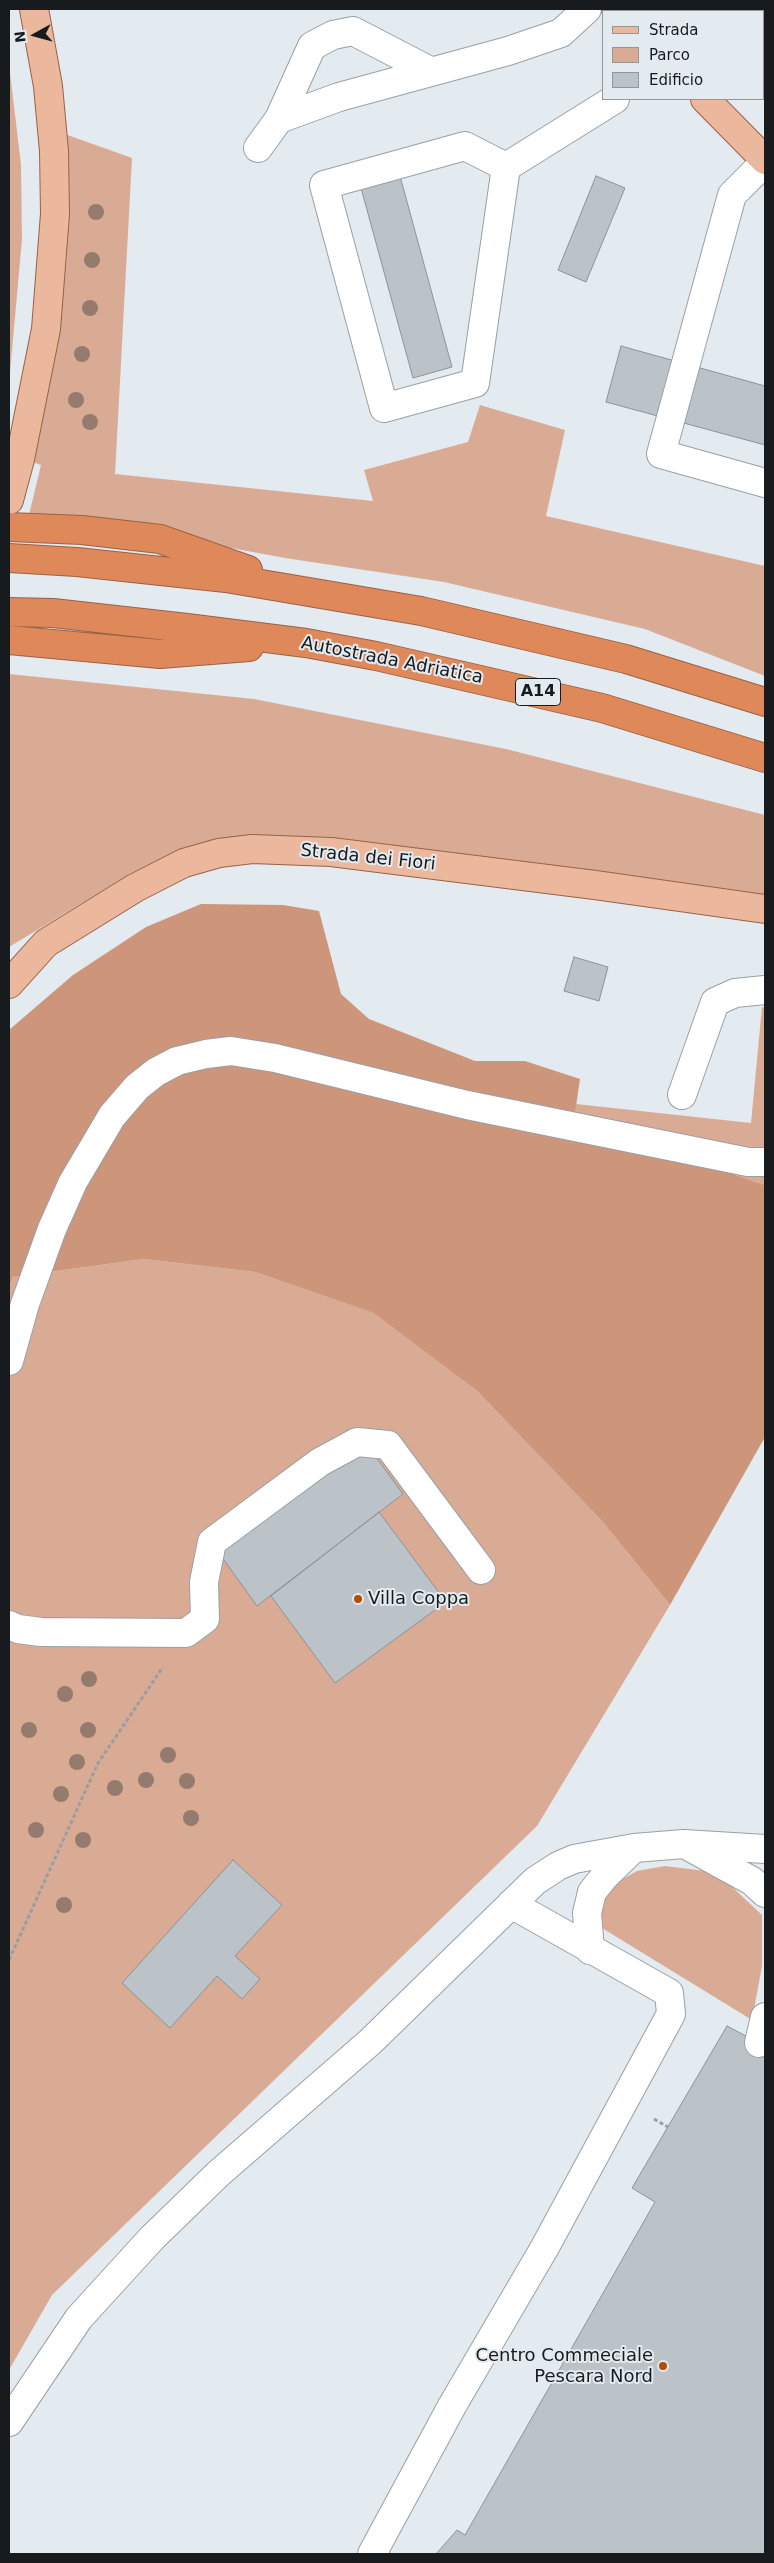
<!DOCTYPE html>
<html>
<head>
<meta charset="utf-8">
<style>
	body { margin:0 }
	#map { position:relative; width:774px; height:2563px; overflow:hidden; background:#e3eaf0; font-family:"DejaVu Sans",sans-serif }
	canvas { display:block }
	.frame { position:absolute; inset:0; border:10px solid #181b1d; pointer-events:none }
	.legend { position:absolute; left:602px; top:10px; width:162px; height:90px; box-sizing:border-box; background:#e3eaf0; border:1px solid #92979c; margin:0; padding:6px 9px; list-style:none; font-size:15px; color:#181b1d }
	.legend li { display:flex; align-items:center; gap:10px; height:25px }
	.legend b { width:25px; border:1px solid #92979c }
	.north { position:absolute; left:10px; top:10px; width:50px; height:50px; -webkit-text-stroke:4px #e3eaf0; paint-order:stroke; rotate:263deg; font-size:14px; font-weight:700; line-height:20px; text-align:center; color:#181b1d }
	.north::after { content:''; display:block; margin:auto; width:18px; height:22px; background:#181b1d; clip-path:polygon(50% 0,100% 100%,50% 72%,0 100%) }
</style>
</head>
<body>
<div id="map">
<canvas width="774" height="2563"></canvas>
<div class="frame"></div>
<ul class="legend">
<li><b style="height:6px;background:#ecb89d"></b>Strada</li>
<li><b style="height:14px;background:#daab94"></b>Parco</li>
<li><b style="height:14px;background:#bbc3c8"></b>Edificio</li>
</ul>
<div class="north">N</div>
</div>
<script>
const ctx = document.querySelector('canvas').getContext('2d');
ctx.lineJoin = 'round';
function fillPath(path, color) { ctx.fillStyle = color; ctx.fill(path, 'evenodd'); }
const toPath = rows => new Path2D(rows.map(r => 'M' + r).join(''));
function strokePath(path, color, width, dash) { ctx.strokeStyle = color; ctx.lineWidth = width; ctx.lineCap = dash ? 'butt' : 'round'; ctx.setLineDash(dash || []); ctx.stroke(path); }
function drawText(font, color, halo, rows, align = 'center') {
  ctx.font = font + ' "DejaVu Sans",sans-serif'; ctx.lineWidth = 4; ctx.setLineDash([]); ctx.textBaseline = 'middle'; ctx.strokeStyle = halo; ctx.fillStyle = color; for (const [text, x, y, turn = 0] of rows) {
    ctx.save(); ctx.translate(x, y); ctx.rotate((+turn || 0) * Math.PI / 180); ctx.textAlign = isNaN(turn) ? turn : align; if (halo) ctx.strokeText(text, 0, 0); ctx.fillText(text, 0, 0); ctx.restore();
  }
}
fillPath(toPath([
	[698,9,765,9,765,75,763,73,763,11,701,11],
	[9,64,21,165,22,239,9,384],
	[62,133,132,158,115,474,373,501,364,470,468,442,480,405,565,430,546,516,765,566,765,676,645,629,444,582,285,558,172,537,28,519,41,465,29,461],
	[9,674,254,699,506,749,765,815,765,904,255,839,203,842,130,874,9,947],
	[762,1007,765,1008,765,1185,574,1120,576,1104,751,1123],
	[144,1259,255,1272,375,1313,477,1391,602,1521,670,1605,537,1826,52,2295,9,2370,9,1288,13,1277],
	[665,1866,705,1871,729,1884,762,1915,762,1966,752,2020,602,1928,597,1908,609,1887,637,1871]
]), '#daab94');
fillPath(toPath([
	[201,904,283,905,319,911,341,994,369,1019,475,1061,525,1061,580,1079,574,1120,765,1185,765,1437,670,1605,602,1521,477,1391,374,1313,255,1272,144,1259,13,1277,9,1288,9,1030,73,975,146,927]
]), '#cd967a');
const building = toPath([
	[400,176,452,367,413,378,361,188,400,176],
	[596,176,625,188,586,282,558,270,596,176],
	[621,346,765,386,765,445,606,402,621,346],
	[574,957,608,967,599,1001,564,991,574,957],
	[367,1445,403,1494,257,1606,219,1553,367,1445],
	[379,1512,446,1602,335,1683,271,1596,379,1512],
	[233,1860,282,1905,235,1956,260,1979,242,1999,217,1976,170,2028,122,1983,233,1860],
	[727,2026,765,2046,765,2554,436,2554,457,2530,465,2535,655,2202,632,2188,727,2026]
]);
fillPath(building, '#bbc3c8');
strokePath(building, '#8c9398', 1);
const minor = toPath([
	[279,119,312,46,333,35,353,31,430,71],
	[258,148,279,119,339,97,508,51,561,33,587,9],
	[765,162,732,195,661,454,765,483],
	[506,167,465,146,324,185,384,408,475,383,506,167,615,99],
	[682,1095,715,1002,735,993,765,990],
	[9,1361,25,1304,52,1229,73,1182,112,1116,137,1087,156,1072,177,1061,206,1054,231,1051,275,1058,467,1105,748,1162,765,1162],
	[9,1625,18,1629,41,1632,186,1633,205,1619,204,1582,212,1542,320,1462,357,1442,388,1445,481,1570],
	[690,1847,752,1881,765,1893],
	[590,1950,587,1913,592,1892,604,1877,634,1848],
	[759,2043,765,2017],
	[9,2422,79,2318,152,2238,218,2174,370,2042,535,1881,558,1866,574,1859,634,1848,684,1844,765,1849],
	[372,2554,452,2406,545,2247,671,2014,669,1993,511,1904]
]);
const major = toPath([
	[616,9,619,11],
	[705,99,765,160],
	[9,500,20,459,46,329,55,214,54,151,48,86,34,9],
	[9,984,46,943,135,888,184,863,219,853,252,849,331,852,595,885,765,909]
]);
const highway = toPath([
	[9,527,82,530,160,539,248,570],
	[9,558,77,562,226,578,421,611,626,659,765,702],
	[9,612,53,613,187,628,306,643,376,656,602,708,765,758],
	[9,640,160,654,249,647]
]);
strokePath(minor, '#99a0a5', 30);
strokePath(major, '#996245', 30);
strokePath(highway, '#996245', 30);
strokePath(toPath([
	[9,1960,98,1763,163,1667],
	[654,2119,668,2127]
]), '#999ea3', 3, [4, 2.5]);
strokePath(minor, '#fff', 28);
strokePath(major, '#ecb89d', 28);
strokePath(highway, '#df895b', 28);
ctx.fillStyle = '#947b6d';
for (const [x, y] of [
	[96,212],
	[92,260],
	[90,308],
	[82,354],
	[76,400],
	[90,422],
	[89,1679],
	[65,1694],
	[29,1730],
	[88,1730],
	[168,1755],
	[77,1762],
	[146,1780],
	[187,1781],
	[115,1788],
	[61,1794],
	[191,1818],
	[36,1830],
	[83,1840],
	[64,1905]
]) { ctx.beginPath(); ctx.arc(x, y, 8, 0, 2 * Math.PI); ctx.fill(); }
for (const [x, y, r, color] of [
	[358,1599,5,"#ae4e07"],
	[663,2366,5,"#ae4e07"]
]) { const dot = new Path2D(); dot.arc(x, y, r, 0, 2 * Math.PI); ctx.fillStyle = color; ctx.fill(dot); strokePath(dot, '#e3eaf0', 2); }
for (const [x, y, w] of [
	[538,692,45]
]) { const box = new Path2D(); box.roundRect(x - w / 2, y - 13.5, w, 27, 4); ctx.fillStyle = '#e3eaf0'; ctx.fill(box); strokePath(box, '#181b1d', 1); }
drawText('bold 16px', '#181b1d', null, [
	["A14",538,692]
]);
drawText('18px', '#181b1d', '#e3eaf0', [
	["Autostrada Adriatica",392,661,11],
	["Strada dei Fiori",368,858,6]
]);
drawText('18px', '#181b1d', '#e3eaf0', [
	["Villa Coppa",368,1599],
	["Centro Commeciale",653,2356,"right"],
	["Pescara Nord",653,2377,"right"]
], 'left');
</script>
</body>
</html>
